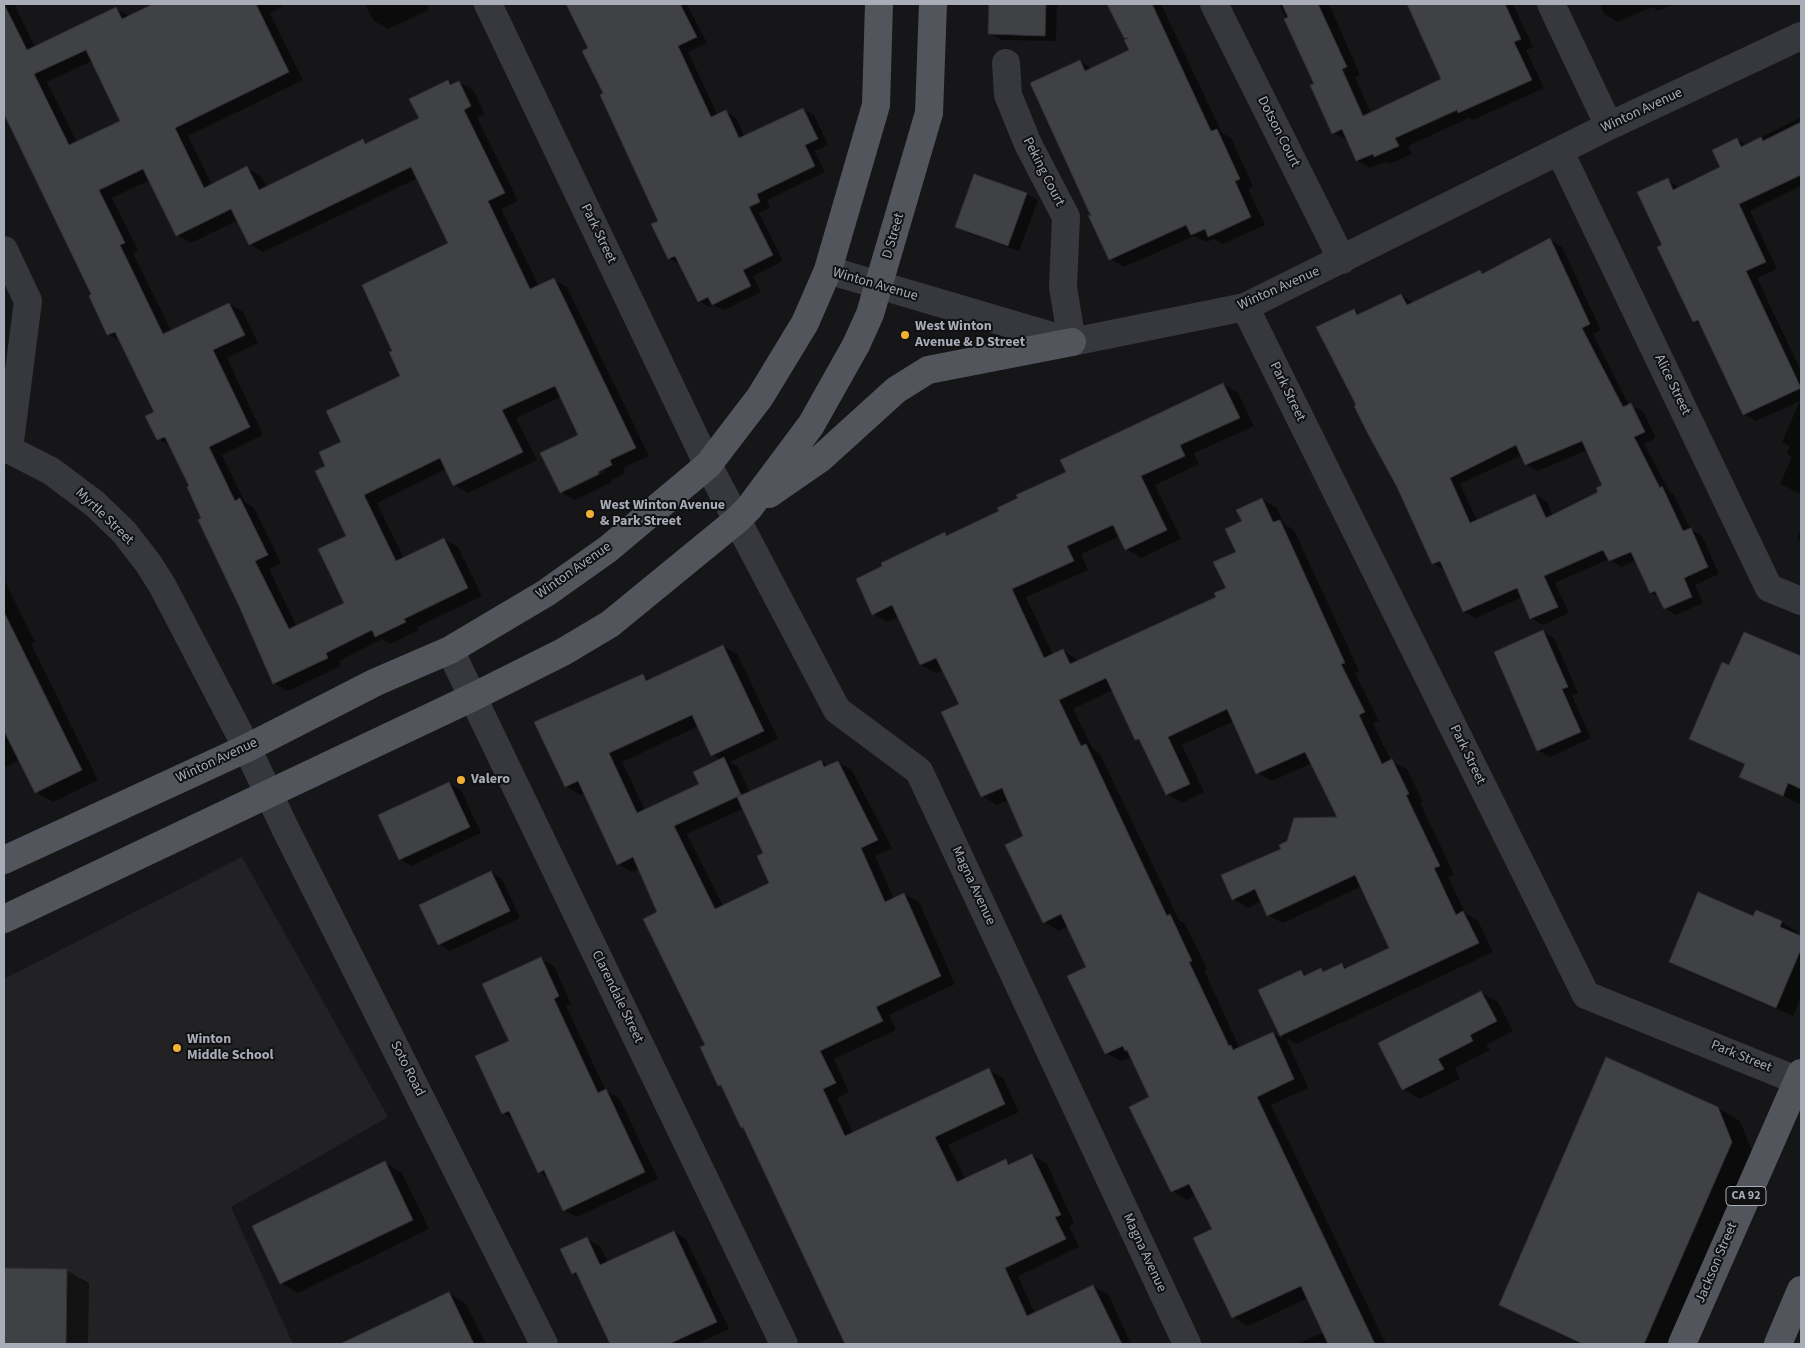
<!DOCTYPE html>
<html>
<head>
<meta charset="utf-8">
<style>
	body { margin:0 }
	#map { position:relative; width:1805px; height:1348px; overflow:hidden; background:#161618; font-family:"Source Sans 3",sans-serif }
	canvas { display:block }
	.frame { position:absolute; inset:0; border:5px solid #a8adb8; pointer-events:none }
</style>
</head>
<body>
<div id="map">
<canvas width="1805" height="1348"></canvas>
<div class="frame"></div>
</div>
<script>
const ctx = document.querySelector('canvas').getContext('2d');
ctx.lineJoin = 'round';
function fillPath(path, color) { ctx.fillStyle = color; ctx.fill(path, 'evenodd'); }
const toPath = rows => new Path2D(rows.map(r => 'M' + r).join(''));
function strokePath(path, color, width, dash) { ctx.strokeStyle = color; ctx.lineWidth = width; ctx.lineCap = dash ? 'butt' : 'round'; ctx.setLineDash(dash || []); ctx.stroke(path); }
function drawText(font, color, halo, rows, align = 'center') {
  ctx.font = font + ' "Source Sans 3",sans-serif'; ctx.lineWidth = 4; ctx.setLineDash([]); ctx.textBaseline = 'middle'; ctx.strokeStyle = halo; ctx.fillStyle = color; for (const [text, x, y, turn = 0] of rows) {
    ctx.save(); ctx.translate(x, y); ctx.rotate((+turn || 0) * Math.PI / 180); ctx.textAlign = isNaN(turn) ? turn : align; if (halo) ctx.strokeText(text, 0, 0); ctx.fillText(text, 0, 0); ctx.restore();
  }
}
fillPath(toPath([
	[242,857,388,1117,231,1207,293,1344,4,1344,4,979]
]), '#222225');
fillPath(toPath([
	[4,4,20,4,15,6,35,47,116,9,129,16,156,4,281,4,283,6,270,13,303,80,188,136,212,185,247,168,261,176,267,187,363,141,369,144,421,119,448,81,453,85,459,82,473,90,485,114,477,118,518,201,501,209,539,286,553,279,567,287,649,456,623,468,625,473,611,480,612,482,575,500,561,492,580,436,561,397,516,418,537,460,468,493,454,485,446,469,377,503,404,559,444,539,458,547,482,596,417,627,419,630,390,644,382,639,339,661,341,666,288,691,274,683,191,487,172,447,158,439,155,413,121,341,108,334,93,295,4,105],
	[92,61,122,122,77,143,47,82],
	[418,178,450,244,394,351,402,377,343,442,327,467,347,536,346,604,297,627,269,569,281,563,254,508,245,502,222,455,263,435,227,358,258,343,243,312,229,304,171,331,133,253,138,251,112,198,150,180,177,235,191,243,238,220,250,244,263,252],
	[604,470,605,472,567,491,567,488],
	[365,4,426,4,429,10,388,29,374,21],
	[568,4,687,4,707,43,688,52,718,116,726,112,736,118,745,137,803,109,814,115,828,145,815,151,825,172,767,200,770,208,759,213,783,261,753,276,761,292,724,310,714,305,709,307,699,301,681,265,669,258,659,221,629,158,631,157,604,94,589,49],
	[990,4,1057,4,1056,41,1001,40,989,33],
	[1108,4,1161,4,1222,133,1231,138,1253,186,1248,189,1265,225,1223,244,1214,239,1206,242,1194,236,1124,267,1110,259,1093,218,1080,61,1092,69,1131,50,1128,39,1125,37],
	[1279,4,1329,4,1360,75,1355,77,1371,113,1443,80,1407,4,1513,4,1533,47,1526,50,1544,88,1473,120,1469,118,1408,146,1412,154,1389,164,1385,162,1370,168,1357,160,1348,140,1333,133,1316,84],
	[1600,4,1675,4,1658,11,1652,7,1618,22,1604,14],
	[1801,117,1801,186,1750,211,1777,269,1757,278,1801,371,1801,494,1780,484,1792,457,1787,454,1790,446,1782,442,1800,401,1756,421,1744,414,1702,326,1694,321,1664,245,1667,179,1680,188,1722,167,1737,140,1747,145],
	[975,175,1027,194,1038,200,1019,251,968,233,956,226],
	[1550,240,1562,247,1601,330,1593,334,1629,405,1643,411,1656,438,1644,444,1670,492,1674,495,1690,529,1702,536,1719,574,1695,585,1703,603,1676,615,1665,608,1660,598,1651,593,1636,560,1621,567,1609,559,1555,583,1569,613,1543,625,1531,618,1522,597,1476,618,1464,612,1444,570,1433,563,1398,486,1358,405,1354,310,1362,315,1401,295,1414,303,1480,271,1485,274],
	[1587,450,1604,485,1600,493,1553,516,1547,502,1535,495,1477,521,1460,484,1522,455,1526,464,1538,471],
	[1223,384,1238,393,1254,426,1194,453,1199,464,1155,485,1181,539,1141,558,1126,549,1120,536,1081,554,1088,570,1026,597,1053,655,1063,650,1079,661,1218,598,1227,589,1243,522,1262,499,1277,508,1284,524,1294,530,1359,671,1355,673,1379,721,1373,723,1391,761,1407,769,1423,802,1420,803,1454,874,1448,877,1466,914,1478,921,1493,952,1296,1044,1286,1038,1308,1088,1271,1105,1386,1344,1297,1344,1324,1332,1308,1298,1248,1326,1233,1317,1214,1230,1196,1195,1187,1200,1172,1191,1151,1098,1132,1057,1121,1061,1106,1053,1088,968,1068,926,1059,931,1044,922,1025,837,1008,800,997,805,982,796,943,713,961,704,944,670,936,673,921,665,899,617,888,622,873,614,945,534,949,536,1000,512],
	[1113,690,1136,739,1142,742,1167,794,1182,803,1204,792,1182,745,1234,721,1257,773,1272,781,1312,763,1339,818,1283,850,1233,899,1248,908,1262,901,1268,915,1283,923,1362,886,1391,949,1348,968,1341,965,1325,972,1321,969,1308,975,1301,971,1260,990,1283,1039,1273,1033,1240,1049,1204,970,1207,969,1185,924,1179,920,1100,754,1093,749,1073,709],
	[1801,529,1801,542,1797,539],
	[4,579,35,642,31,644,98,780,53,802,36,792,20,760,4,768],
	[1543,632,1554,638,1578,693,1572,696,1591,738,1550,757,1538,750,1495,653],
	[1744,633,1801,657,1800,804,1741,776,1746,765,1690,739,1730,667],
	[723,646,737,654,778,739,730,762,738,767,750,793,821,761,829,766,838,762,852,770,892,848,875,856,894,899,904,894,919,902,955,984,889,1015,896,1030,834,1059,849,1092,837,1098,853,1133,989,1070,1003,1078,1019,1112,948,1145,966,1180,1006,1161,1013,1165,1032,1155,1047,1164,1074,1223,1069,1226,1079,1247,1018,1276,1035,1314,1093,1286,1108,1294,1131,1344,858,1344,745,1129,742,1127,723,1088,719,1085,659,913,639,869,632,872,618,864,585,792,580,795,566,786,643,676,650,680],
	[699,726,712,755,721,760,700,784,645,810,622,762],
	[744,808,765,854,771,884,723,906,687,834],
	[449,783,461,790,481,833,411,866,399,859],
	[491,872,502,879,520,918,450,951,439,944],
	[1754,917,1781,922,1798,932,1797,935,1801,937,1801,997,1793,1016,1687,971,1670,962],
	[541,959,554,966,571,1004,566,1006,606,1091,619,1098,658,1179,577,1217,564,1210,549,1178,539,1172,514,1120,503,1113,510,1042],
	[1481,993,1498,1002,1513,1031,1486,1045,1490,1050,1455,1068,1460,1079,1420,1099,1403,1089],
	[1718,1108,1740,1121,1754,1156,1672,1344,1580,1344,1500,1305],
	[385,1163,402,1173,429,1229,298,1293,281,1283],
	[674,1232,686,1239,729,1329,696,1344,611,1344,580,1278,573,1273,587,1239,600,1246,608,1263],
	[4,1269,66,1270,89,1283,88,1344,4,1344],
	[449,1293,465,1303,486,1344,343,1344]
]), '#0007');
const building = toPath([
	[4,4,27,50,116,7,122,19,153,4,256,4,289,72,175,128,204,188,247,166,259,190,363,139,365,144,419,118,409,99,448,80,450,85,459,81,471,106,464,110,505,193,488,201,530,289,554,278,636,448,610,460,612,465,598,472,599,474,560,493,540,453,578,435,555,386,502,410,523,452,453,486,440,458,364,495,396,561,444,538,468,588,404,619,406,622,375,637,372,630,326,653,328,658,273,684,239,606,198,520,201,518,187,487,189,486,165,437,157,440,145,416,154,412,115,332,107,335,89,296,91,294,4,114,4,4],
	[86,50,120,121,69,145,34,74,86,50],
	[411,167,448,243,362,285,392,351,389,352,400,376,326,411,341,442,319,452,325,466,315,471,346,536,318,549,344,603,289,629,255,561,268,555,240,498,235,501,209,447,250,427,213,350,245,335,229,303,163,334,120,245,125,243,99,190,143,169,176,236,231,209,249,245,411,167],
	[566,4,680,4,697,37,678,46,711,117,726,110,739,138,803,108,818,139,805,145,815,166,757,194,760,202,749,207,773,255,743,270,751,286,712,305,708,297,698,302,675,256,668,259,651,224,658,221,600,95,603,93,582,51,588,48,566,4],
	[989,4,1046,4,1045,36,988,34,989,4],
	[1107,4,1152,4,1211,131,1217,129,1240,179,1235,181,1251,217,1208,237,1205,229,1191,235,1186,225,1109,260,1088,215,1091,216,1030,83,1080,60,1085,71,1129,50,1124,40,1128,38,1124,38,1107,4],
	[1282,4,1318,4,1347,67,1342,69,1363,116,1441,79,1407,4,1505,4,1521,39,1514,42,1532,80,1458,113,1457,110,1395,138,1399,146,1374,157,1373,154,1356,161,1342,129,1332,134,1310,85,1314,84,1284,19,1288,17,1282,4],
	[1801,122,1801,175,1739,204,1766,262,1746,271,1801,388,1743,415,1698,320,1693,322,1657,247,1662,245,1637,192,1668,178,1673,190,1720,167,1712,150,1737,138,1741,147,1761,137,1763,141,1801,122],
	[974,174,1027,193,1008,246,955,227,974,174],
	[1550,238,1590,324,1582,328,1623,407,1631,403,1645,432,1634,437,1660,488,1662,486,1683,531,1691,528,1708,567,1684,578,1692,597,1664,609,1655,591,1650,593,1631,552,1609,561,1603,550,1544,576,1558,607,1530,619,1517,588,1463,612,1440,561,1432,564,1397,487,1368,434,1354,406,1356,405,1316,327,1354,309,1357,315,1401,294,1407,305,1480,270,1482,274,1550,238],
	[1582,441,1602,485,1596,488,1598,492,1546,518,1535,494,1470,523,1450,478,1516,445,1525,465,1582,441],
	[1223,383,1240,418,1180,445,1185,456,1141,476,1167,530,1125,550,1113,525,1067,546,1074,561,1012,589,1044,658,1063,649,1070,664,1216,597,1214,593,1226,588,1213,562,1236,552,1225,529,1242,521,1236,510,1262,498,1273,522,1280,520,1345,663,1341,664,1365,712,1359,715,1382,764,1392,759,1409,794,1406,795,1440,866,1434,868,1456,915,1463,911,1479,943,1280,1036,1258,990,1301,970,1304,976,1321,968,1323,972,1342,963,1344,969,1389,948,1355,875,1267,916,1255,889,1232,900,1221,875,1281,849,1279,845,1287,841,1294,818,1337,817,1305,752,1256,774,1227,709,1168,737,1190,784,1166,795,1139,739,1135,740,1106,678,1059,700,1081,746,1086,744,1167,916,1170,914,1192,961,1189,962,1229,1046,1231,1045,1233,1050,1273,1032,1294,1079,1257,1097,1375,1344,1328,1344,1301,1286,1232,1318,1193,1238,1212,1229,1189,1184,1171,1192,1129,1107,1149,1097,1127,1050,1125,1051,1123,1046,1105,1054,1067,976,1086,967,1061,914,1043,923,1005,845,1023,836,1002,788,981,797,941,712,959,704,936,658,920,665,892,605,872,615,856,579,882,566,881,563,945,532,946,536,999,511,997,508,1018,498,1016,495,1066,472,1060,460,1223,383],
	[4,612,82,770,35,793,4,731,4,612],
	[1543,630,1568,687,1562,689,1581,732,1537,751,1494,652,1543,630],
	[1744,632,1801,656,1801,789,1788,783,1783,796,1739,777,1745,764,1689,739,1722,662,1729,665,1744,632],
	[723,645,764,731,711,756,692,715,609,753,637,813,699,784,693,772,724,757,741,795,674,826,715,909,769,883,757,856,763,853,737,797,821,760,824,767,838,761,878,840,861,848,885,902,904,893,941,976,876,1007,883,1021,820,1051,836,1083,823,1089,845,1136,989,1068,1005,1104,935,1137,957,1182,1006,1159,1008,1165,1032,1154,1061,1215,1055,1217,1066,1239,1005,1268,1027,1316,1093,1285,1122,1344,845,1344,743,1127,741,1128,721,1085,718,1086,700,1047,705,1045,643,919,657,912,633,857,617,865,578,781,565,787,534,722,643,674,646,681,723,645],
	[449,782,470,827,399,860,378,815,449,782],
	[491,871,510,911,438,945,419,905,491,871],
	[1698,892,1753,916,1756,910,1782,921,1780,927,1801,936,1801,949,1776,1008,1669,962,1698,892],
	[541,957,559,996,554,999,598,1093,606,1089,645,1172,563,1211,544,1170,538,1173,509,1111,502,1114,475,1056,509,1041,482,984,541,957],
	[1481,991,1497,1021,1470,1035,1473,1041,1438,1059,1444,1069,1402,1090,1378,1043,1481,991],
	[1606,1057,1718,1107,1732,1142,1644,1344,1583,1344,1499,1305,1606,1057],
	[385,1161,413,1220,280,1284,252,1226,385,1161],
	[674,1231,717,1322,669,1344,610,1344,576,1272,572,1274,560,1249,587,1237,600,1265,674,1231],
	[4,1268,67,1269,66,1344,4,1344,4,1268],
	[449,1292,474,1344,340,1344,449,1292]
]);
fillPath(building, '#404145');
strokePath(building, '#303034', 1);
strokePath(toPath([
	[488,4,708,465,837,710,919,771,1187,1344],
	[1214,4,1342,260],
	[1551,4,1609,126],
	[1006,63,1008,95,1028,144,1066,217,1063,287,1072,342],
	[1560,152,1769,588,1801,601],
	[4,250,28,301,9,449],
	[828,270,1072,342,1245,307,1609,126,1801,36],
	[1245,307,1586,995,1801,1082],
	[4,447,51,471,95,504,124,532,148,563,162,585,247,748,285,828,544,1344],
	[450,650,784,1344]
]), '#37383d', 28);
strokePath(toPath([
	[769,494,821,458,896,390,928,370,1072,342],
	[4,860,247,748,376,682,450,650,546,593,608,549,708,465,760,397,805,323,828,270,876,105,879,4],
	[4,919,473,697,563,652,610,624,737,520,749,508,811,425,856,345,870,314,929,113,933,4],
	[1682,1344,1801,1073],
	[1778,1344,1801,1290]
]), '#53555c', 28);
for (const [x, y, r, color] of [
	[905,335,5,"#f2b134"],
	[590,514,5,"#f2b134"],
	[461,780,5,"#f2b134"],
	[177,1048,5,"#f2b134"]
]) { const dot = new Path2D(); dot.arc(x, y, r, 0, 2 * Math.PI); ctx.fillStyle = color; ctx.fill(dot); strokePath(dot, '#111113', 2); }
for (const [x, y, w] of [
	[1746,1196,40]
]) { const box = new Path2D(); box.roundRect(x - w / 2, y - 9.5, w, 19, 4); ctx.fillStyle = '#111113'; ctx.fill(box); strokePath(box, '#a8adb8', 1); }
drawText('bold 12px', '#a8adb8', null, [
	["CA 92",1746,1196]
]);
drawText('14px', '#a8adb8', '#111113', [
	["Winton Avenue",1642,111,-25],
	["Dotson Court",1278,132,63],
	["Peking Court",1043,172,63],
	["Park Street",598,234,64],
	["D Street",894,236,-74],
	["Winton Avenue",875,285,16],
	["Winton Avenue",1279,289,-24],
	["Alice Street",1672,385,64],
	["Park Street",1287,392,64],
	["Myrtle Street",104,517,44],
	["Winton Avenue",574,571,-35],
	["Park Street",1467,755,64],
	["Winton Avenue",217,761,-25],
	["Magna Avenue",973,886,65],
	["Clarendale Street",617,997,64],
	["Park Street",1741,1057,22],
	["Soto Road",407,1069,63],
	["Magna Avenue",1144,1253,65],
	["Jackson Street",1717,1263,-67]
]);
drawText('bold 14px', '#a8adb8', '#111113', [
	["West Winton",915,327],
	["Avenue & D Street",915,343],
	["West Winton Avenue",600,506],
	["& Park Street",600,522],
	["Valero",471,780],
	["Winton",187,1040],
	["Middle School",187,1056]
], 'left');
</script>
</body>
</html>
